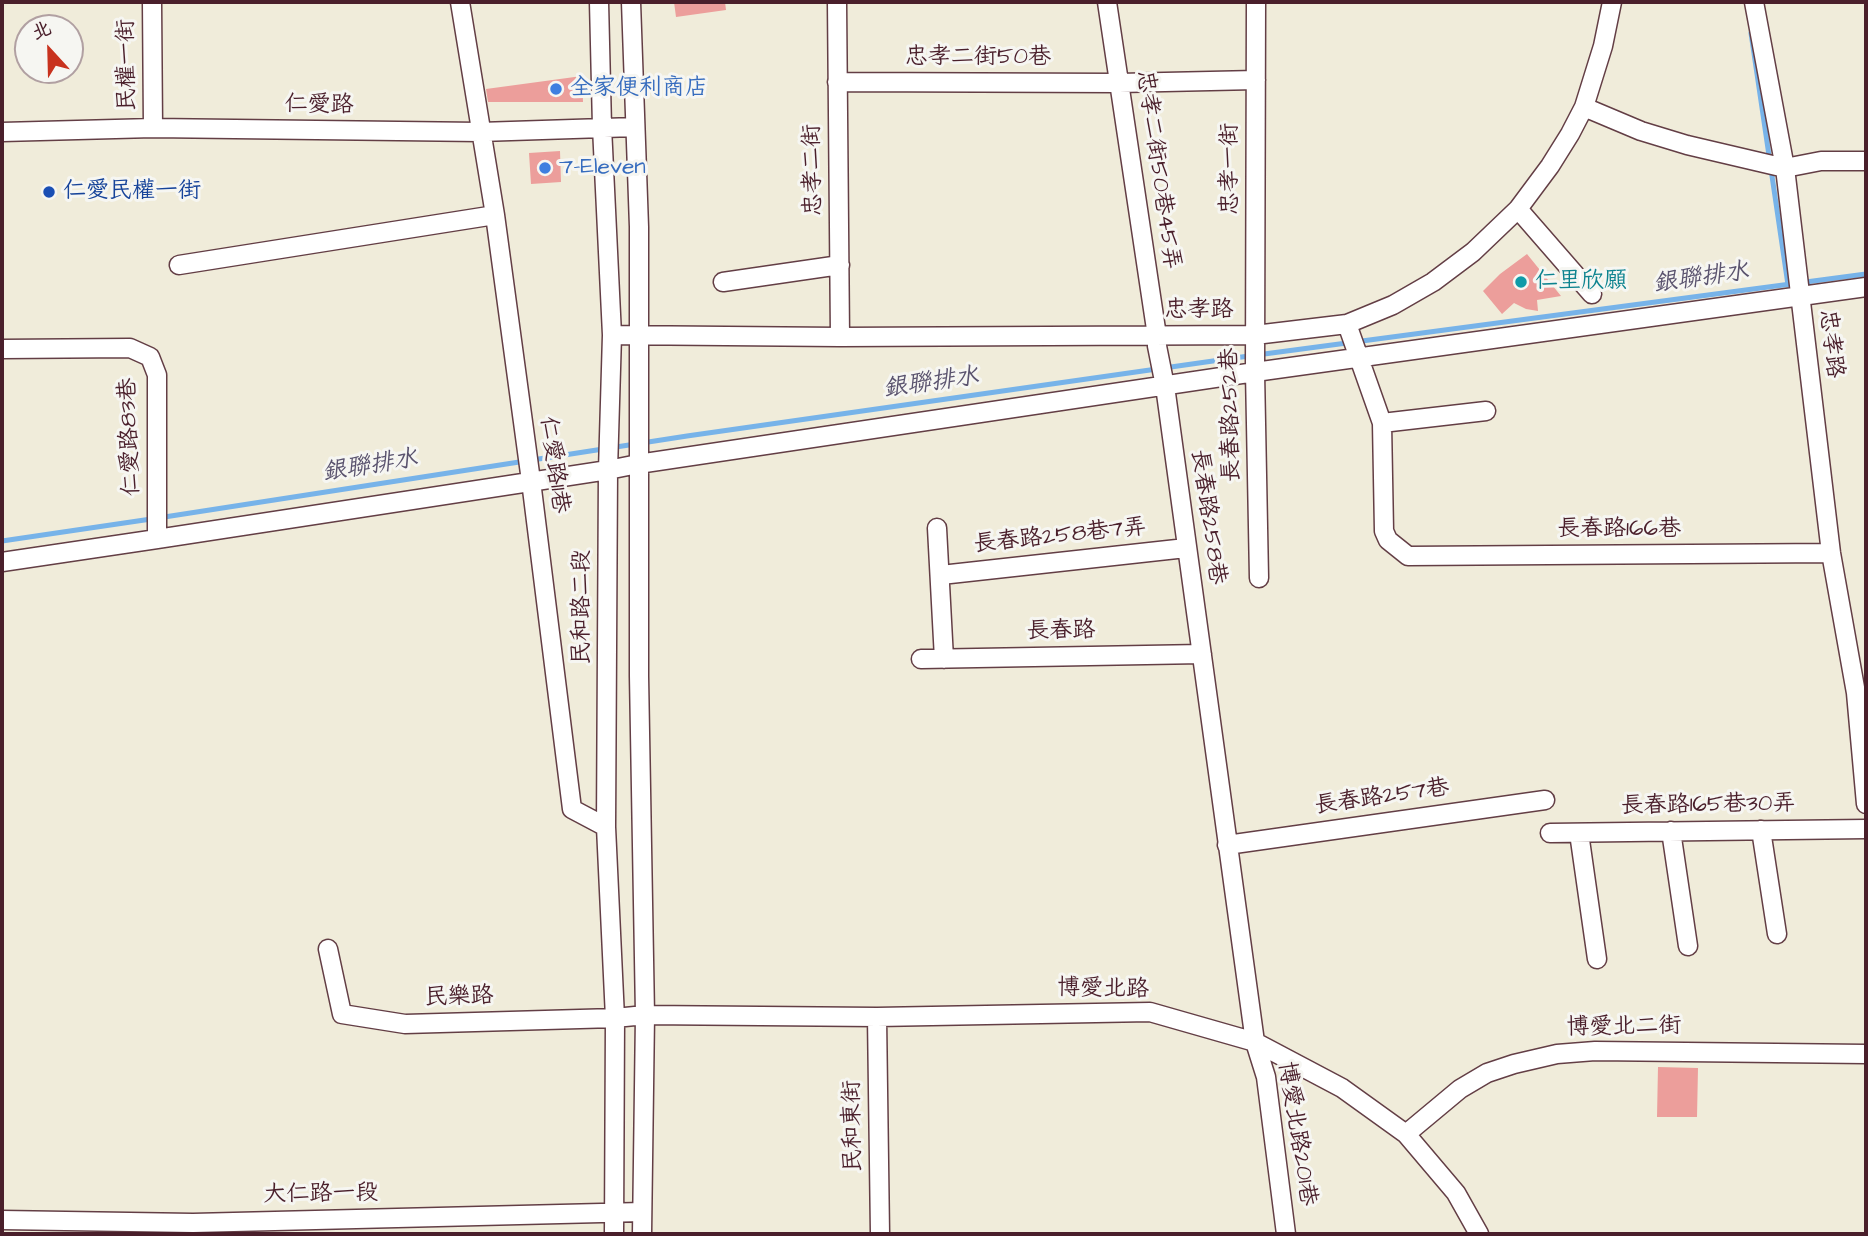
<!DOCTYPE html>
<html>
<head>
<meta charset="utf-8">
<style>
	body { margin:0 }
	#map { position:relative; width:1868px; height:1236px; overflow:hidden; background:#f0ecda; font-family:"Architects Daughter","LXGW WenKai TC",sans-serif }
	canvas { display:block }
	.frame { position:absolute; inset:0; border:4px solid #4a1f2b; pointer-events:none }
	.north { position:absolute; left:14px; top:14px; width:70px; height:70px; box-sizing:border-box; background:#f6f6f2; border:2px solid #b1a0a2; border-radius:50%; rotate:338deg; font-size:19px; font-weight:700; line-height:28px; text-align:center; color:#4a1f2b }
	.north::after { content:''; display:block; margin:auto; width:24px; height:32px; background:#c8321e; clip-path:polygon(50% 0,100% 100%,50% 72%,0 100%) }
</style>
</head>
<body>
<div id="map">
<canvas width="1868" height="1236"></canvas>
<div class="frame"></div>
<div class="north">北</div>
</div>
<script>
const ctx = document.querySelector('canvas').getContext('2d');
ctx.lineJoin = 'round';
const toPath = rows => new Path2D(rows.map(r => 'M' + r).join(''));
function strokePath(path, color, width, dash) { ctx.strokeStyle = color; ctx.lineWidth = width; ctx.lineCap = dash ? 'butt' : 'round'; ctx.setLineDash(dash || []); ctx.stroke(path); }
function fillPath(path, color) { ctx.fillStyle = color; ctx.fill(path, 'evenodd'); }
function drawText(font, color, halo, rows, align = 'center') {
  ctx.font = font + ' "Architects Daughter","LXGW WenKai TC",sans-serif'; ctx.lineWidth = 6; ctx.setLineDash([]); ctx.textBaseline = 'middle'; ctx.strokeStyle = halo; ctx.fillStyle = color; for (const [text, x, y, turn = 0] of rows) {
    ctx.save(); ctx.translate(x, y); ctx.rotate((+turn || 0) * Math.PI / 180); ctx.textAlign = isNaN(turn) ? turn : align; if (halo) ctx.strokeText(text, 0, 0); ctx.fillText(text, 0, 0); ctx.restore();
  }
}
strokePath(toPath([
	[1751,33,1788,285],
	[2,541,158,518,687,436,1234,358,1866,274]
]), '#77b3e9', 5);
fillPath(toPath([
	[674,2,725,2,726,10,676,17],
	[582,76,583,102,488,102,486,89],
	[560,151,561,182,531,184,529,153],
	[1527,254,1561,296,1537,300,1538,311,1526,309,1514,303,1502,314,1483,291,1500,274],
	[1658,1067,1698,1068,1697,1117,1657,1117]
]), '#ec9e9b');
const minor = toPath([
	[152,2,153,128],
	[460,2,495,215,531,481,572,809,606,827],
	[599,2,602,127,612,335,608,470,606,827,615,1018,614,1234],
	[631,2,639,227,639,676,645,1015,642,1234],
	[837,2,840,337],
	[1107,2,1157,336,1157,346,1165,386,1255,1042,1266,1077,1286,1234],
	[1256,2,1255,372,1259,578],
	[1754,2,1785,168,1831,553,1856,693,1866,804],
	[837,82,1119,83,1256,80],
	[1584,107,1641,131,1687,145,1785,168,1821,161,1866,161],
	[2,132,153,128,480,132,635,127],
	[1518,209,1592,294],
	[179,265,495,215],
	[723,282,840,265],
	[1347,324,1382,423,1384,531,1388,540,1408,556,1831,553],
	[612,335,840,337,1255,335,1347,324,1393,305,1433,282,1473,252,1518,209,1550,166,1570,134,1584,107,1603,46,1612,2],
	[2,349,130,348,150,357,157,375,157,539],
	[1382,423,1486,411],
	[937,528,944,659],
	[2,562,157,539,608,470,638,464,1255,372,1866,287],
	[941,575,1186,548],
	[921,659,1202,654],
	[1761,830,1777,934],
	[1671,831,1688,946],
	[1550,833,1866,829],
	[1579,833,1597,959],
	[1227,845,1545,800],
	[328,949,342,1014,405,1024,615,1018,645,1015,877,1017,1150,1012,1255,1042,1342,1088,1406,1134,1456,1193,1479,1234],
	[877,1017,880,1234],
	[1406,1134,1460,1089,1487,1073,1514,1064,1557,1054,1595,1051,1866,1054],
	[2,1220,193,1223,642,1212]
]);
strokePath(minor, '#633e45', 21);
strokePath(minor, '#fff', 18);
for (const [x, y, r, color] of [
	[556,89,7,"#3f7fe0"],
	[545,168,7,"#3f7fe0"],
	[49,192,7,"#1a4fb4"],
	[1521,282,7,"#0f9aa8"]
]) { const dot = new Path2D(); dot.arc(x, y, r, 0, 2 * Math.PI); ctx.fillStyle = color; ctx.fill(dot); strokePath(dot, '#f6f6f2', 2.5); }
drawText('23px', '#4a1f2b', '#f6f6f2', [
	["忠孝二街50巷",978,58],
	["民權一街",128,65,-91],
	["仁愛路",319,106,1],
	["忠孝一街",1231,169,-90],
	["忠孝二街",814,170,-91],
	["忠孝二街50巷45弄",1157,170,82],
	["忠孝路",1199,311],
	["忠孝路",1830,344,83],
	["長春路252巷",1232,415,-91],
	["仁愛路83巷",131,437,-92],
	["仁愛路11巷",553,465,82],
	["長春路258巷",1207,517,82],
	["長春路166巷",1619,530],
	["長春路258巷7弄",1060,537,-6],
	["民和路二段",583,607,-90],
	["長春路",1061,632,-1],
	["長春路257巷",1382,798,-8],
	["長春路165巷30弄",1708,806,-1],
	["博愛北路",1103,990,1],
	["民樂路",459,998,-2],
	["博愛北二街",1624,1028,-1],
	["民和東街",854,1126,-91],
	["博愛北路201巷",1296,1134,81],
	["大仁路一段",321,1195,-1]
]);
drawText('23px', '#366cbe', '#f6f6f2', [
	["全家便利商店",570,89],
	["7-Eleven",559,168]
], 'left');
drawText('23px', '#164399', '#f6f6f2', [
	["仁愛民權一街",63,192]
], 'left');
drawText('23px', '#0d838f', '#f6f6f2', [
	["仁里欣願",1535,282]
], 'left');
drawText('italic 24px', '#5a536e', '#f6f6f2', [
	["銀聯排水",1701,279,-8],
	["銀聯排水",931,384,-8],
	["銀聯排水",370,467,-9]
]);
</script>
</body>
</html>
